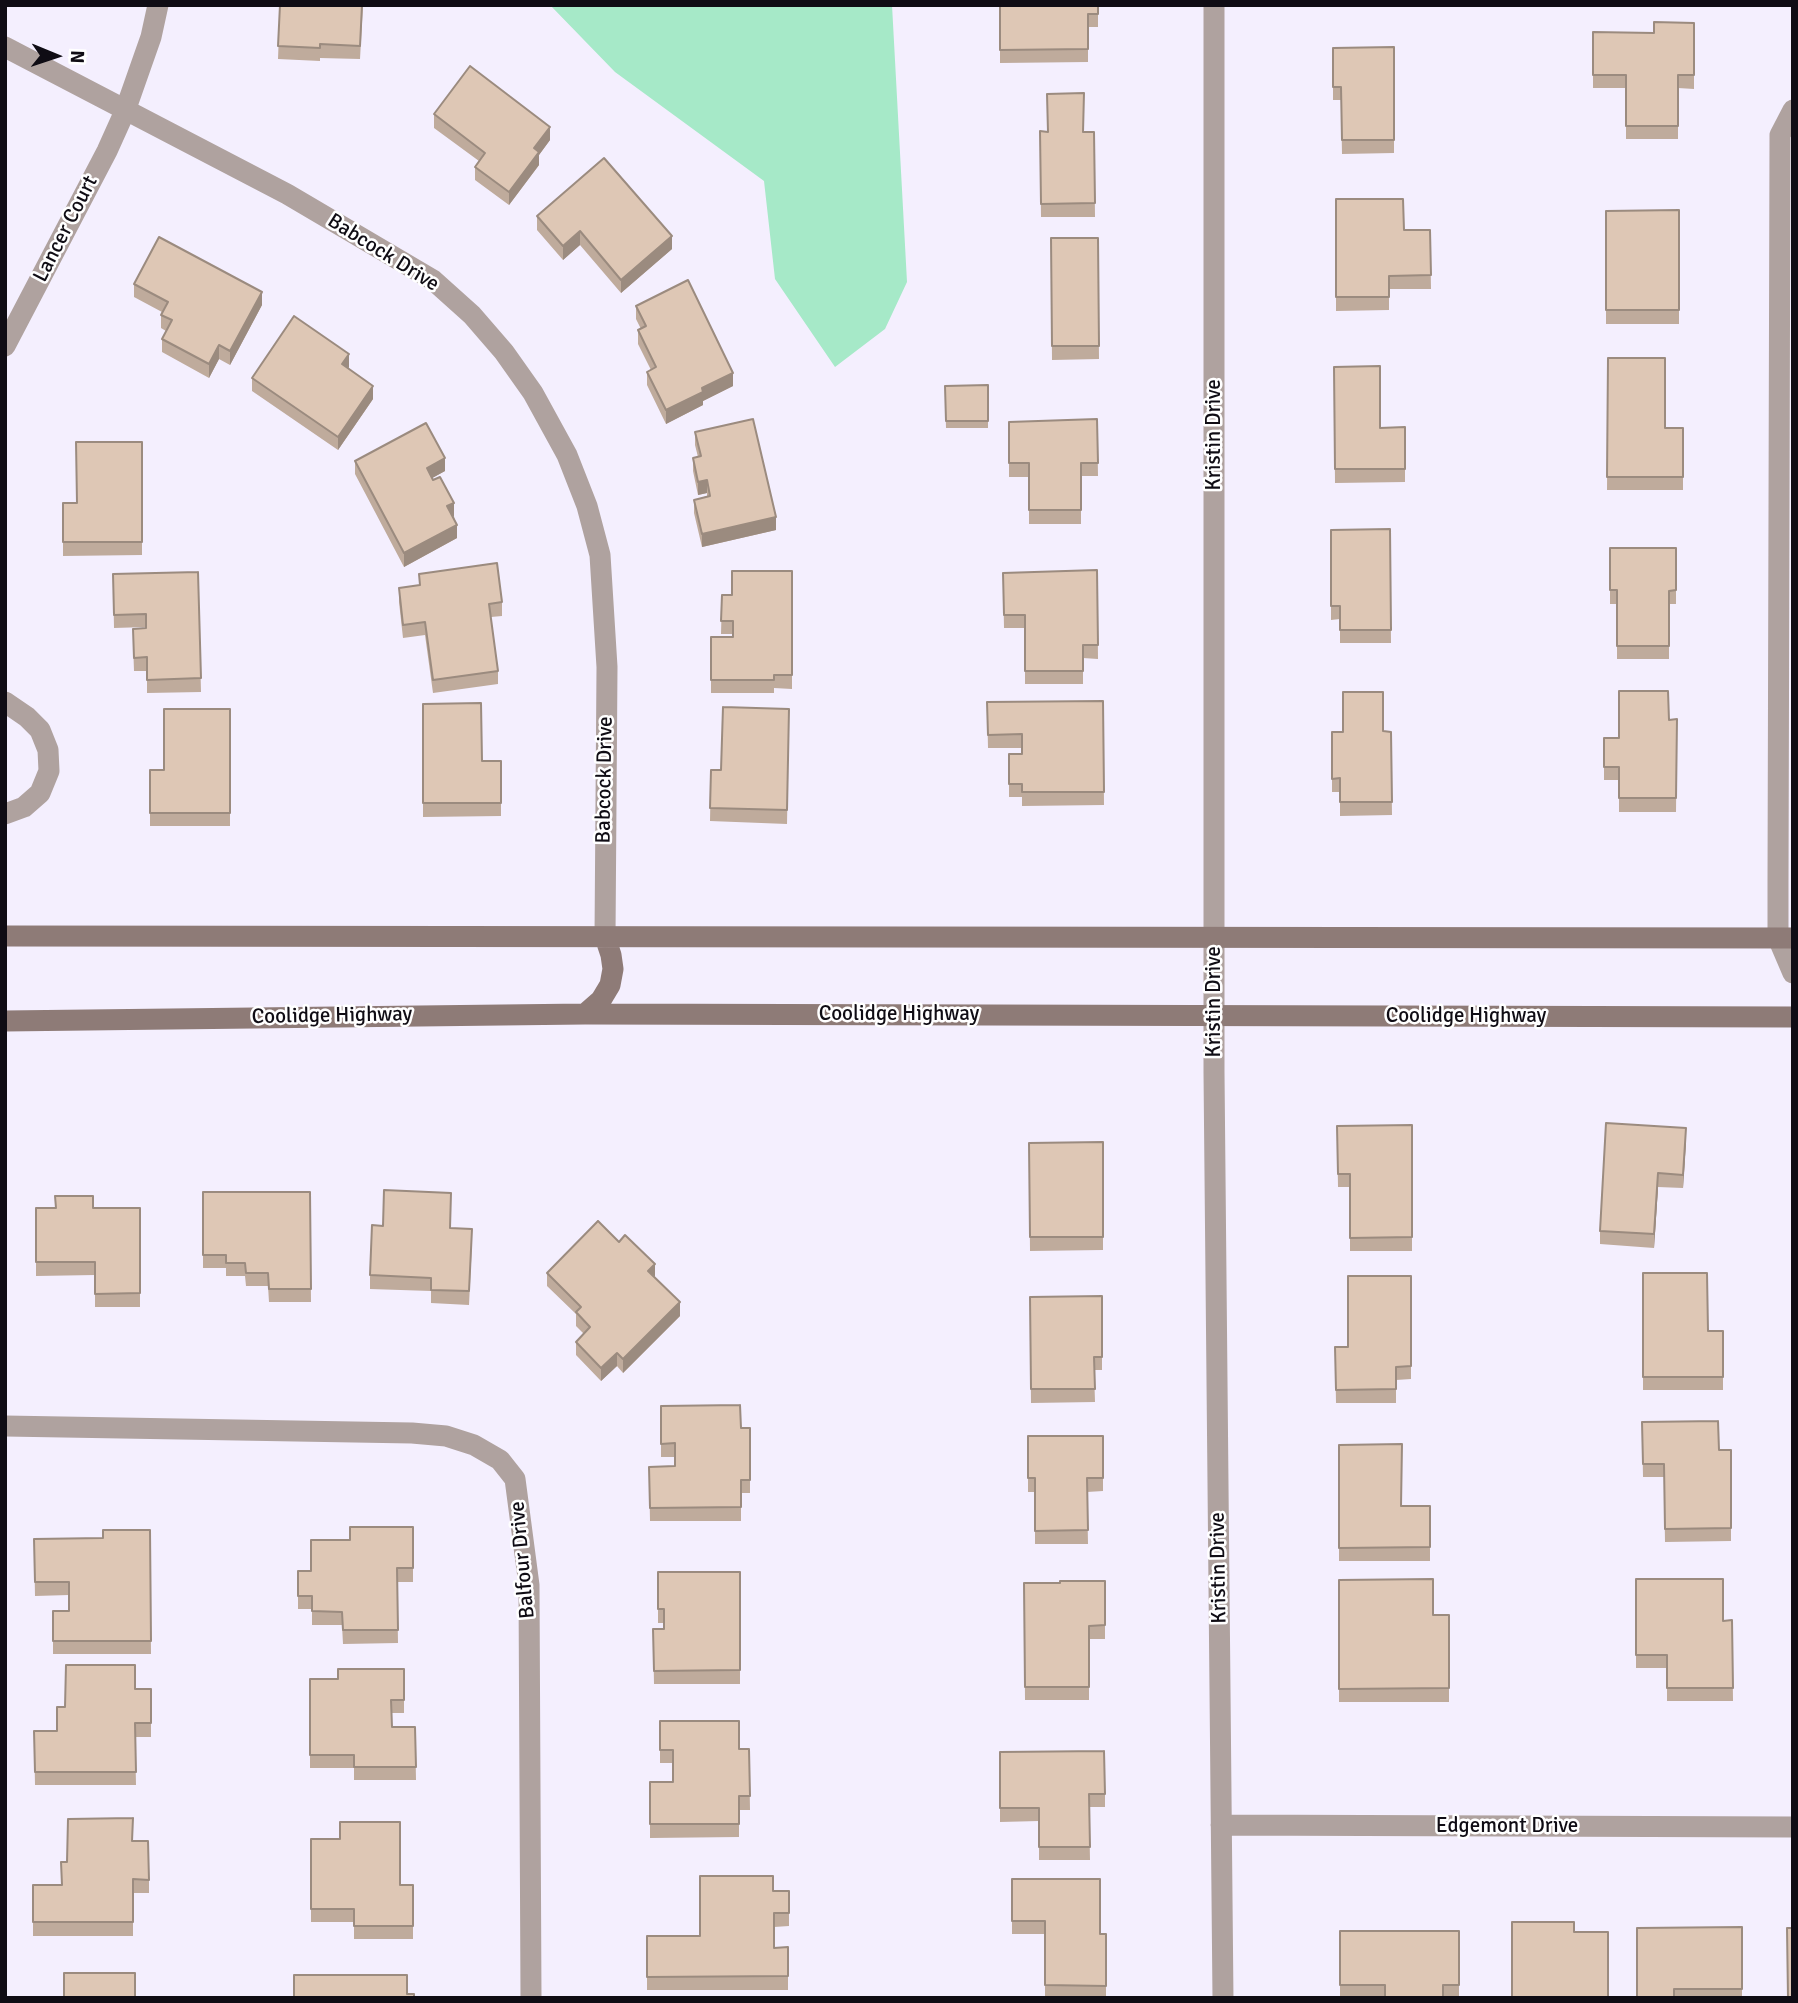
<!DOCTYPE html>
<html>
<head>
<meta charset="utf-8">
<style>
	body { margin:0 }
	#map { position:relative; width:1798px; height:2003px; overflow:hidden; background:#f4effe; font-family:Signika,sans-serif }
	canvas { display:block }
	.frame { position:absolute; inset:0; border:7px solid #0f0c14; pointer-events:none }
	.north { position:absolute; left:21px; top:21px; width:70px; height:70px; -webkit-text-stroke:5px #fff; paint-order:stroke; rotate:92deg; font-size:19px; font-weight:700; line-height:28px; text-align:center; color:#0f0c14 }
	.north::after { content:''; display:block; margin:auto; width:24px; height:32px; background:#0f0c14; clip-path:polygon(50% 0,100% 100%,50% 72%,0 100%) }
</style>
</head>
<body>
<div id="map">
<canvas width="1798" height="2003"></canvas>
<div class="frame"></div>
<div class="north">N</div>
</div>
<script>
const ctx = document.querySelector('canvas').getContext('2d');
ctx.lineJoin = 'round';
function fillPath(path, color) { ctx.fillStyle = color; ctx.fill(path, 'evenodd'); }
const toPath = rows => new Path2D(rows.map(r => 'M' + r).join(''));
function strokePath(path, color, width, dash) { ctx.strokeStyle = color; ctx.lineWidth = width; ctx.lineCap = dash ? 'butt' : 'round'; ctx.setLineDash(dash || []); ctx.stroke(path); }
function drawText(font, color, halo, rows, align = 'center') {
  ctx.font = font + ' Signika,sans-serif'; ctx.lineWidth = 5; ctx.setLineDash([]); ctx.textBaseline = 'middle'; ctx.strokeStyle = halo; ctx.fillStyle = color; for (const [text, x, y, turn = 0] of rows) {
    ctx.save(); ctx.translate(x, y); ctx.rotate((+turn || 0) * Math.PI / 180); ctx.textAlign = isNaN(turn) ? turn : align; if (halo) ctx.strokeText(text, 0, 0); ctx.fillText(text, 0, 0); ctx.restore();
  }
}
fillPath(toPath([
	[550,5,892,5,907,282,885,329,835,367,775,279,764,181,615,72]
]), '#a6e9c8');
strokePath(toPath([
	[1214,5,1214,1072,1223,1998],
	[5,47,287,194,433,280,472,315,504,352,533,393,567,455,587,506,600,555,607,667,605,937],
	[1793,110,1780,135,1778,880,1778,938,1793,973],
	[5,346,107,151,125,111,151,37,158,5],
	[5,702,27,717,40,730,48,750,49,771,40,793,24,807,5,814],
	[5,1426,412,1433,446,1436,474,1445,500,1460,515,1479,529,1585,531,1998],
	[1221,1825,1793,1827]
]), '#afa29f', 21);
strokePath(toPath([
	[5,936,1793,938],
	[585,1014,601,1000,610,985,613,969,611,955,605,937],
	[5,1021,585,1014,1793,1017]
]), '#8e7b77', 21);
fillPath(toPath([
	[280,5,363,5,360,59,320,58,320,61,278,59],
	[1000,5,1098,5,1098,27,1088,27,1088,62,1000,63],
	[1694,23,1694,89,1678,88,1678,139,1626,139,1626,88,1593,88,1593,32,1654,33],
	[1394,47,1394,153,1342,154,1341,100,1333,100,1333,48],
	[434,114,550,140,539,155,539,165,509,205,475,180,475,167,479,161,434,128],
	[1040,131,1094,132,1095,217,1041,217],
	[1336,199,1404,230,1430,230,1431,289,1389,289,1389,310,1336,311],
	[1679,210,1679,324,1606,324,1606,211],
	[537,216,672,249,621,293,580,245,563,260,537,230],
	[1051,238,1098,238,1099,359,1052,360],
	[134,284,262,305,230,365,219,359,209,378,162,352,162,339,166,331,161,328,161,315,162,312,134,297],
	[636,306,733,386,703,401,703,405,666,424,647,385,647,372,651,370,638,344,638,330,641,329,636,319],
	[1608,358,1665,428,1683,428,1683,490,1607,490],
	[349,367,348,369,373,399,338,450,252,391,252,378],
	[1334,367,1380,428,1405,427,1405,482,1335,483],
	[988,385,988,428,946,428,945,386],
	[1097,419,1098,476,1081,476,1081,524,1029,524,1029,477,1009,477,1009,422],
	[695,432,776,530,702,547,694,513,694,500,707,496,707,493,698,495,693,471,693,458,698,457,695,445],
	[142,442,142,555,63,556,63,503,76,503],
	[355,461,445,471,432,478,454,516,457,538,404,567,355,474],
	[1390,529,1391,643,1340,643,1340,619,1331,620,1331,530],
	[1610,548,1676,590,1676,604,1669,604,1669,659,1617,659,1617,604,1610,604],
	[1097,570,1098,659,1083,658,1083,684,1025,684,1025,628,1004,628,1003,573],
	[792,571,792,689,774,688,774,693,711,693,711,637,733,637,733,634,721,634,722,595,732,595],
	[198,572,201,692,147,693,147,671,134,671,133,642,146,627,114,628,113,574],
	[419,574,502,602,502,616,491,617,498,671,498,684,433,693,425,635,403,638,399,602,399,588,419,586],
	[1103,701,1104,805,1022,806,1022,797,1009,797,1009,754,1022,754,1022,748,988,748,987,702],
	[423,704,482,761,501,761,501,816,423,817],
	[230,709,230,826,150,826,150,770,164,770],
	[789,709,787,824,710,821,711,770,721,770],
	[1677,719,1676,812,1619,812,1619,780,1604,780,1604,738,1619,738,1669,720],
	[1332,732,1391,732,1392,815,1340,816,1340,792,1332,792],
	[1412,1125,1412,1251,1350,1251,1350,1187,1338,1187,1337,1126],
	[1686,1141,1683,1188,1658,1187,1654,1248,1600,1244,1600,1231],
	[1103,1142,1103,1250,1030,1251,1029,1143],
	[203,1192,310,1192,311,1302,269,1302,268,1286,246,1286,245,1276,226,1276,226,1268,203,1268],
	[36,1208,140,1208,140,1307,95,1307,95,1275,36,1276],
	[450,1228,472,1243,469,1305,431,1303,431,1291,370,1289,370,1275],
	[547,1273,655,1278,680,1316,623,1373,617,1366,601,1381,576,1355,576,1342,584,1334,576,1326,576,1314,547,1286],
	[1643,1273,1708,1331,1723,1331,1723,1390,1643,1390],
	[1030,1297,1102,1357,1102,1370,1094,1370,1095,1402,1031,1403],
	[1335,1347,1411,1366,1411,1379,1396,1380,1396,1403,1336,1403],
	[661,1406,741,1428,750,1428,750,1493,741,1493,741,1521,650,1521,649,1467,675,1466,675,1457,661,1457],
	[1642,1422,1719,1450,1731,1450,1731,1541,1665,1542,1664,1477,1643,1477],
	[1028,1436,1103,1436,1103,1491,1087,1492,1088,1544,1035,1544,1035,1492,1028,1492],
	[1339,1445,1401,1506,1430,1547,1430,1561,1339,1561],
	[413,1527,413,1582,397,1582,398,1643,343,1644,342,1625,312,1625,312,1609,298,1609,298,1571,311,1571,350,1540],
	[150,1530,151,1654,53,1654,53,1611,69,1611,69,1595,35,1596,34,1539,103,1538],
	[658,1572,740,1572,740,1684,654,1684,653,1629,664,1629,664,1623,658,1623],
	[1636,1579,1723,1621,1732,1620,1733,1701,1667,1701,1667,1668,1636,1668],
	[1339,1580,1433,1615,1449,1615,1449,1702,1339,1702],
	[1105,1581,1105,1639,1089,1639,1089,1700,1025,1700,1024,1583,1060,1583],
	[404,1669,404,1713,392,1713,392,1727,415,1727,416,1780,354,1780,354,1768,310,1768,310,1679,338,1679],
	[151,1689,151,1737,135,1737,136,1785,35,1785,34,1731,57,1731,65,1707],
	[660,1721,739,1749,749,1749,750,1810,739,1810,739,1837,650,1838,650,1782,673,1782,673,1763,660,1763],
	[1000,1752,1105,1794,1105,1807,1089,1807,1090,1860,1039,1860,1039,1821,1000,1822],
	[311,1839,400,1885,413,1885,413,1939,354,1939,354,1922,311,1922],
	[133,1841,149,1880,149,1893,133,1893,133,1936,33,1936,33,1885,61,1885,67,1862],
	[1012,1879,1100,1934,1106,1934,1106,1998,1045,1998,1045,1934,1012,1934],
	[773,1891,789,1891,789,1926,774,1927,774,1948,788,1947,788,1990,647,1990,647,1936,700,1936],
	[1742,1927,1742,1998,1637,1998],
	[1340,1931,1459,1931,1459,1998,1340,1998]
]), '#bfab9c');
fillPath(toPath([
	[550,127,550,140,539,155,539,165,509,205,509,192,534,148],
	[580,231,580,245,563,260,563,246],
	[672,236,672,249,621,293,621,280],
	[262,292,262,305,230,365,230,351],
	[219,345,219,359,209,378,209,364],
	[349,354,349,367,342,378,342,364],
	[733,373,733,386,703,401,703,405,666,424,666,410,702,388],
	[373,386,373,399,338,450,338,437],
	[445,458,445,471,427,481,427,468],
	[707,480,707,493,698,495,698,482],
	[454,503,454,516,447,520,447,506],
	[776,517,776,530,702,547,702,534],
	[457,525,457,538,404,567,404,553],
	[1686,1128,1686,1141,1683,1188,1683,1175],
	[1658,1173,1658,1187,1654,1248,1654,1234],
	[655,1264,655,1277,648,1271],
	[680,1302,680,1316,623,1373,623,1359],
	[617,1353,617,1366,601,1381,601,1368]
]), '#9b8b7f');
const building = toPath([
	[280,5,362,5,360,46,320,44,320,48,278,46,280,5],
	[1000,5,1098,5,1098,14,1088,14,1088,49,1000,50,1000,5],
	[1654,22,1694,23,1694,75,1678,75,1678,126,1626,126,1626,75,1593,75,1593,32,1654,33,1654,22],
	[1394,47,1394,140,1342,140,1341,87,1333,87,1333,48,1394,47],
	[470,66,550,127,534,148,539,152,509,192,475,167,485,153,434,114,470,66],
	[1084,93,1083,132,1094,132,1095,203,1041,204,1040,131,1048,132,1047,94,1084,93],
	[604,158,672,236,621,280,580,231,563,246,537,216,604,158],
	[1336,199,1403,199,1404,230,1430,230,1431,275,1389,276,1389,297,1336,297,1336,199],
	[1679,210,1679,310,1606,310,1606,211,1679,210],
	[159,237,262,292,230,351,219,345,209,364,162,339,172,320,161,315,168,302,134,284,159,237],
	[1051,238,1098,238,1099,346,1052,346,1051,238],
	[688,280,733,373,702,388,703,392,666,410,647,372,656,367,638,330,646,326,636,306,688,280],
	[294,316,349,354,342,364,373,386,338,437,252,378,294,316],
	[1608,358,1665,358,1665,428,1683,428,1683,477,1607,477,1608,358],
	[1380,366,1380,428,1405,427,1405,469,1335,469,1334,367,1380,366],
	[988,385,988,421,946,421,945,386,988,385],
	[753,419,776,517,702,534,694,500,710,496,707,480,698,482,693,458,701,456,695,432,753,419],
	[1097,419,1098,463,1081,463,1081,510,1029,510,1029,463,1009,463,1009,422,1097,419],
	[426,423,445,458,427,468,433,480,440,477,454,503,447,506,457,525,404,553,355,461,426,423],
	[76,442,142,442,142,542,63,542,63,503,77,503,76,442],
	[1390,529,1391,630,1340,630,1340,606,1331,606,1331,530,1390,529],
	[1610,548,1676,548,1676,590,1669,591,1669,646,1617,646,1617,590,1610,590,1610,548],
	[497,563,502,602,489,604,498,671,433,680,425,622,403,625,399,588,420,585,419,574,497,563],
	[1097,570,1098,645,1083,645,1083,671,1025,671,1025,615,1004,615,1003,573,1097,570],
	[732,571,792,571,792,675,774,675,774,680,711,680,711,637,733,637,733,621,721,621,722,595,732,595,732,571],
	[198,572,201,678,147,680,147,657,134,658,133,629,146,628,146,614,114,615,113,574,198,572],
	[1619,691,1668,691,1669,720,1677,719,1676,798,1619,798,1619,767,1604,767,1604,738,1619,738,1619,691],
	[1343,692,1383,692,1383,731,1391,732,1392,802,1340,802,1340,778,1332,779,1332,732,1343,732,1343,692],
	[1103,701,1104,792,1022,792,1022,784,1009,784,1009,754,1022,754,1022,734,988,735,987,702,1103,701],
	[481,703,482,761,501,761,501,803,423,803,423,704,481,703],
	[723,707,789,709,787,810,710,808,711,770,721,770,723,707],
	[164,709,230,709,230,813,150,813,150,770,164,770,164,709],
	[1606,1123,1686,1128,1683,1175,1658,1173,1654,1234,1600,1231,1606,1123],
	[1412,1125,1412,1237,1350,1238,1350,1174,1338,1174,1337,1126,1412,1125],
	[1103,1142,1103,1237,1030,1237,1029,1143,1103,1142],
	[384,1190,451,1193,450,1228,472,1229,469,1291,431,1290,431,1278,370,1275,372,1225,383,1226,384,1190],
	[203,1192,310,1192,311,1289,269,1289,268,1273,246,1273,245,1263,226,1263,226,1255,203,1255,203,1192],
	[55,1196,93,1196,93,1208,140,1208,140,1293,95,1294,95,1262,36,1262,36,1208,56,1208,55,1196],
	[598,1221,619,1242,625,1235,655,1264,648,1271,680,1302,623,1359,617,1353,601,1368,576,1342,590,1327,576,1312,581,1307,547,1273,598,1221],
	[1643,1273,1707,1273,1708,1331,1723,1331,1723,1377,1643,1377,1643,1273],
	[1348,1276,1411,1276,1411,1366,1396,1367,1396,1389,1336,1390,1335,1347,1348,1347,1348,1276],
	[1102,1296,1102,1357,1094,1357,1095,1389,1031,1389,1030,1297,1102,1296],
	[740,1405,741,1428,750,1428,750,1480,741,1480,741,1507,650,1508,649,1467,675,1466,675,1443,661,1444,661,1406,740,1405],
	[1718,1421,1719,1450,1731,1450,1731,1528,1665,1529,1664,1464,1643,1464,1642,1422,1718,1421],
	[1028,1436,1103,1436,1103,1478,1087,1478,1088,1530,1035,1531,1035,1478,1028,1478,1028,1436],
	[1402,1444,1401,1506,1430,1506,1430,1547,1339,1548,1339,1445,1402,1444],
	[350,1527,413,1527,413,1568,397,1568,398,1630,343,1630,342,1612,312,1611,312,1596,298,1596,298,1571,311,1571,311,1540,350,1540,350,1527],
	[103,1530,150,1530,151,1641,53,1641,53,1611,69,1611,69,1582,35,1582,34,1539,103,1538,103,1530],
	[658,1572,740,1572,740,1670,654,1671,653,1629,664,1629,664,1609,658,1609,658,1572],
	[1433,1579,1433,1615,1449,1615,1449,1688,1339,1689,1339,1580,1433,1579],
	[1636,1579,1723,1579,1723,1621,1732,1620,1733,1688,1667,1688,1667,1655,1636,1655,1636,1579],
	[1060,1581,1105,1581,1105,1625,1089,1626,1089,1687,1025,1687,1024,1583,1060,1583,1060,1581],
	[66,1665,135,1665,135,1689,151,1689,151,1723,135,1723,136,1772,35,1772,34,1731,57,1731,57,1707,65,1707,66,1665],
	[338,1669,404,1669,404,1700,391,1700,392,1727,415,1727,416,1767,354,1767,354,1755,310,1755,310,1679,338,1679,338,1669],
	[660,1721,739,1721,739,1749,749,1749,750,1796,739,1796,739,1824,650,1824,650,1782,673,1782,673,1750,660,1750,660,1721],
	[1104,1751,1105,1794,1089,1794,1090,1847,1039,1847,1039,1808,1000,1808,1000,1752,1104,1751],
	[133,1818,132,1841,148,1841,149,1880,133,1879,133,1922,33,1922,33,1885,62,1885,61,1862,67,1862,68,1819,133,1818],
	[340,1822,400,1822,400,1885,413,1885,413,1926,354,1926,354,1909,311,1909,311,1839,340,1839,340,1822],
	[700,1876,773,1876,773,1891,789,1891,789,1913,774,1913,774,1948,788,1947,788,1976,647,1977,647,1936,700,1936,700,1876],
	[1012,1879,1100,1879,1100,1934,1106,1934,1106,1986,1045,1985,1045,1921,1012,1921,1012,1879],
	[1512,1922,1574,1922,1574,1932,1608,1932,1608,1998,1512,1998,1512,1922],
	[1742,1927,1742,1989,1674,1989,1674,1998,1637,1998,1637,1928,1742,1927],
	[1787,1928,1793,1928,1793,1998,1788,1998,1787,1928],
	[1340,1931,1459,1931,1459,1985,1443,1985,1443,1998,1385,1998,1385,1985,1340,1985,1340,1931],
	[64,1973,135,1973,135,1998,58,1998,64,1997,64,1973],
	[294,1975,407,1975,407,1994,414,1994,414,1998,294,1998,294,1975]
]);
fillPath(building, '#dec7b5');
strokePath(building, '#9b8b7f', 2);
drawText('21px', '#0f0c14', '#fff', [
	["Lancer Court",66,229,-63],
	["Babcock Drive",383,253,32],
	["Kristin Drive",1214,435,-90],
	["Babcock Drive",605,780,-89],
	["Kristin Drive",1214,1002,-90],
	["Coolidge Highway",899,1014],
	["Coolidge Highway",332,1016,-1],
	["Coolidge Highway",1466,1016],
	["Balfour Drive",523,1560,-95],
	["Kristin Drive",1219,1568,-91],
	["Edgemont Drive",1507,1826]
]);
</script>
</body>
</html>
